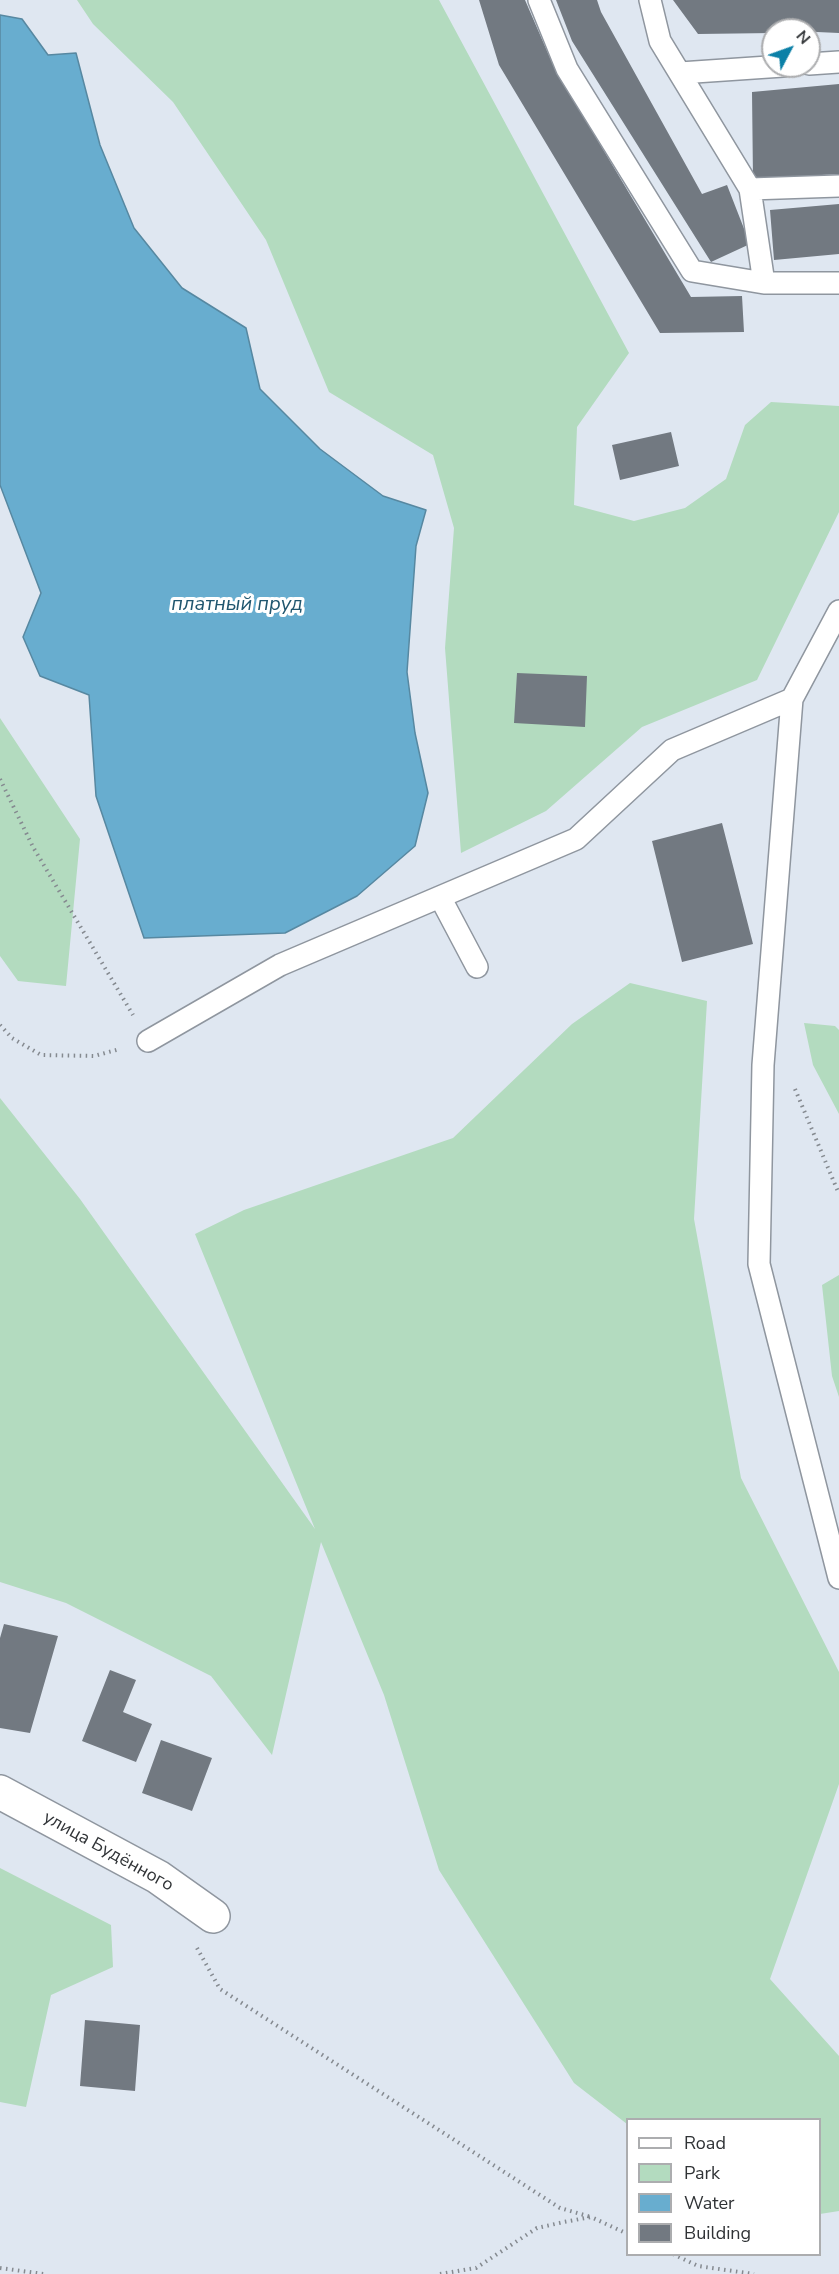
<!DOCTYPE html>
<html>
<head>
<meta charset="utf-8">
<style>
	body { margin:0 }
	#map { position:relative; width:839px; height:2274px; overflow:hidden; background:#dfe7f1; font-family:"Nunito Sans",sans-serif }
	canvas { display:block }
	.legend { position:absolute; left:626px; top:2118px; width:195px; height:138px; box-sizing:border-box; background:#fff; border:2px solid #acadaf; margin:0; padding:8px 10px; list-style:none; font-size:18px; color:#303336 }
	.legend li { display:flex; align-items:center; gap:12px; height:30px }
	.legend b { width:30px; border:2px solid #acadaf }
	.north { position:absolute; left:761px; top:18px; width:60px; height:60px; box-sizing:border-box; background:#fff; border:2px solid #acadaf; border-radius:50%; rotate:49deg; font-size:16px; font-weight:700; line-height:24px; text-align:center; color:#303336 }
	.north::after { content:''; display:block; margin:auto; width:21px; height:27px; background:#0b80a7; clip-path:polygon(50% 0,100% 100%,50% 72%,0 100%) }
</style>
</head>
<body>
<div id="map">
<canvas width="839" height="2274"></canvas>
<ul class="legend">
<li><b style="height:8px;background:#fff"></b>Road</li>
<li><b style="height:16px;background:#b3dbbf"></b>Park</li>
<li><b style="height:16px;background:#68adcf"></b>Water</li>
<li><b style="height:16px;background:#727981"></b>Building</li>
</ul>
<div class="north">N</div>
</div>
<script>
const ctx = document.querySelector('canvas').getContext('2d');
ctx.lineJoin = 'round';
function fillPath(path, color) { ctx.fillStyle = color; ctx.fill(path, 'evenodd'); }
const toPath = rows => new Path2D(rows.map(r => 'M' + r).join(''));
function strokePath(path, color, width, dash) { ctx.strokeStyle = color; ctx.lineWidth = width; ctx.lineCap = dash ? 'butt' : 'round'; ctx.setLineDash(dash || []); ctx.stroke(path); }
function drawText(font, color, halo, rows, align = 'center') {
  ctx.font = font + ' "Nunito Sans",sans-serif'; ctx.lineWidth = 6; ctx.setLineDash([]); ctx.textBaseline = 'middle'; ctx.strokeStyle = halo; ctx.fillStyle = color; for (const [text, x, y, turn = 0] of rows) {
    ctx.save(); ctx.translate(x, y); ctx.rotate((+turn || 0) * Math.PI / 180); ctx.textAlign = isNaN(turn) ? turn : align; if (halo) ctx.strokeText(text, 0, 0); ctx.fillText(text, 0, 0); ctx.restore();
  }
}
fillPath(toPath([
	[77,0,439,0,629,353,577,427,574,505,634,521,685,508,726,479,745,425,771,402,839,406,839,512,757,680,642,727,546,811,461,853,445,648,454,528,433,455,329,392,266,240,173,102,93,24],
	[0,718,80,839,66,986,18,981,0,956],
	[630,983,707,1001,694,1219,741,1478,839,1672,839,1784,770,1979,839,2056,839,2211,820,2214,820,2120,628,2120,627,2124,574,2083,439,1870,384,1695,321,1542,272,1755,211,1676,66,1603,0,1582,0,1098,80,1199,315,1529,195,1234,244,1210,453,1138,572,1024],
	[804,1023,835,1026,839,1030,839,1114,813,1065],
	[839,1275,839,1397,832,1376,822,1285],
	[0,1868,111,1925,113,1967,51,1995,26,2107,0,2102]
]), '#b3dbbf');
const water = toPath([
	[0,15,22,19,48,55,76,53,100,145,134,228,182,288,246,328,260,389,320,449,383,496,426,510,416,546,407,672,415,733,428,793,415,846,357,896,285,933,144,938,96,796,89,695,40,676,23,637,41,593,0,485,0,15]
]);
fillPath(water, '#68adcf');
strokePath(water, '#5788a1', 1.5);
fillPath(toPath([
	[479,0,525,0,554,67,691,297,742,296,744,332,660,333,499,65],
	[556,0,597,0,601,12,702,194,727,185,750,244,711,262,572,41],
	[673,0,839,0,839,33,773,30,773,33,698,34],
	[839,84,839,174,753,179,752,92],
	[839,204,839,254,774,260,770,210],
	[671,432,679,466,620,480,612,445],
	[517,673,587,676,585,727,514,723],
	[722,823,753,944,682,962,652,841],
	[4,1624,58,1636,30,1733,0,1728,0,1638],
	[110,1670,136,1680,123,1712,152,1724,136,1762,82,1741],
	[161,1740,212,1758,192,1811,142,1793],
	[85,2020,140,2025,135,2091,80,2086]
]), '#727981');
const service = toPath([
	[539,0,567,69,692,271,764,283,839,283],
	[650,0,660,41,750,189,764,283],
	[809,64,839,62],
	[680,73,783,66],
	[750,189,839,186],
	[839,611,792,699,763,1065,759,1264,839,1578],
	[440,897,477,967],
	[148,1041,280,965,576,839,672,750,792,699]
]);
const minor = toPath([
	[0,1792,158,1877,213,1916]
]);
strokePath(service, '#8f969f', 24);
strokePath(minor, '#8f969f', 36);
strokePath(toPath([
	[0,779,33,847,133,1015],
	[0,1025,12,1038,41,1055,94,1056,120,1049],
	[795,1089,839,1194],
	[197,1948,220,1989,560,2208,591,2217],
	[673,2254,698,2266,754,2274],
	[0,2268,44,2274],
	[440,2274,476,2268,537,2228,564,2222,591,2217,628,2234]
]), '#858a90', 4, [1.5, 4.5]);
strokePath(service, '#fff', 21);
strokePath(minor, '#fff', 33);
drawText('18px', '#303336', '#fff', [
	["улица Будённого",108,1852,29]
]);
drawText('italic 20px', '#20566f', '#fff', [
	["платный пруд",237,605]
]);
</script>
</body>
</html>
